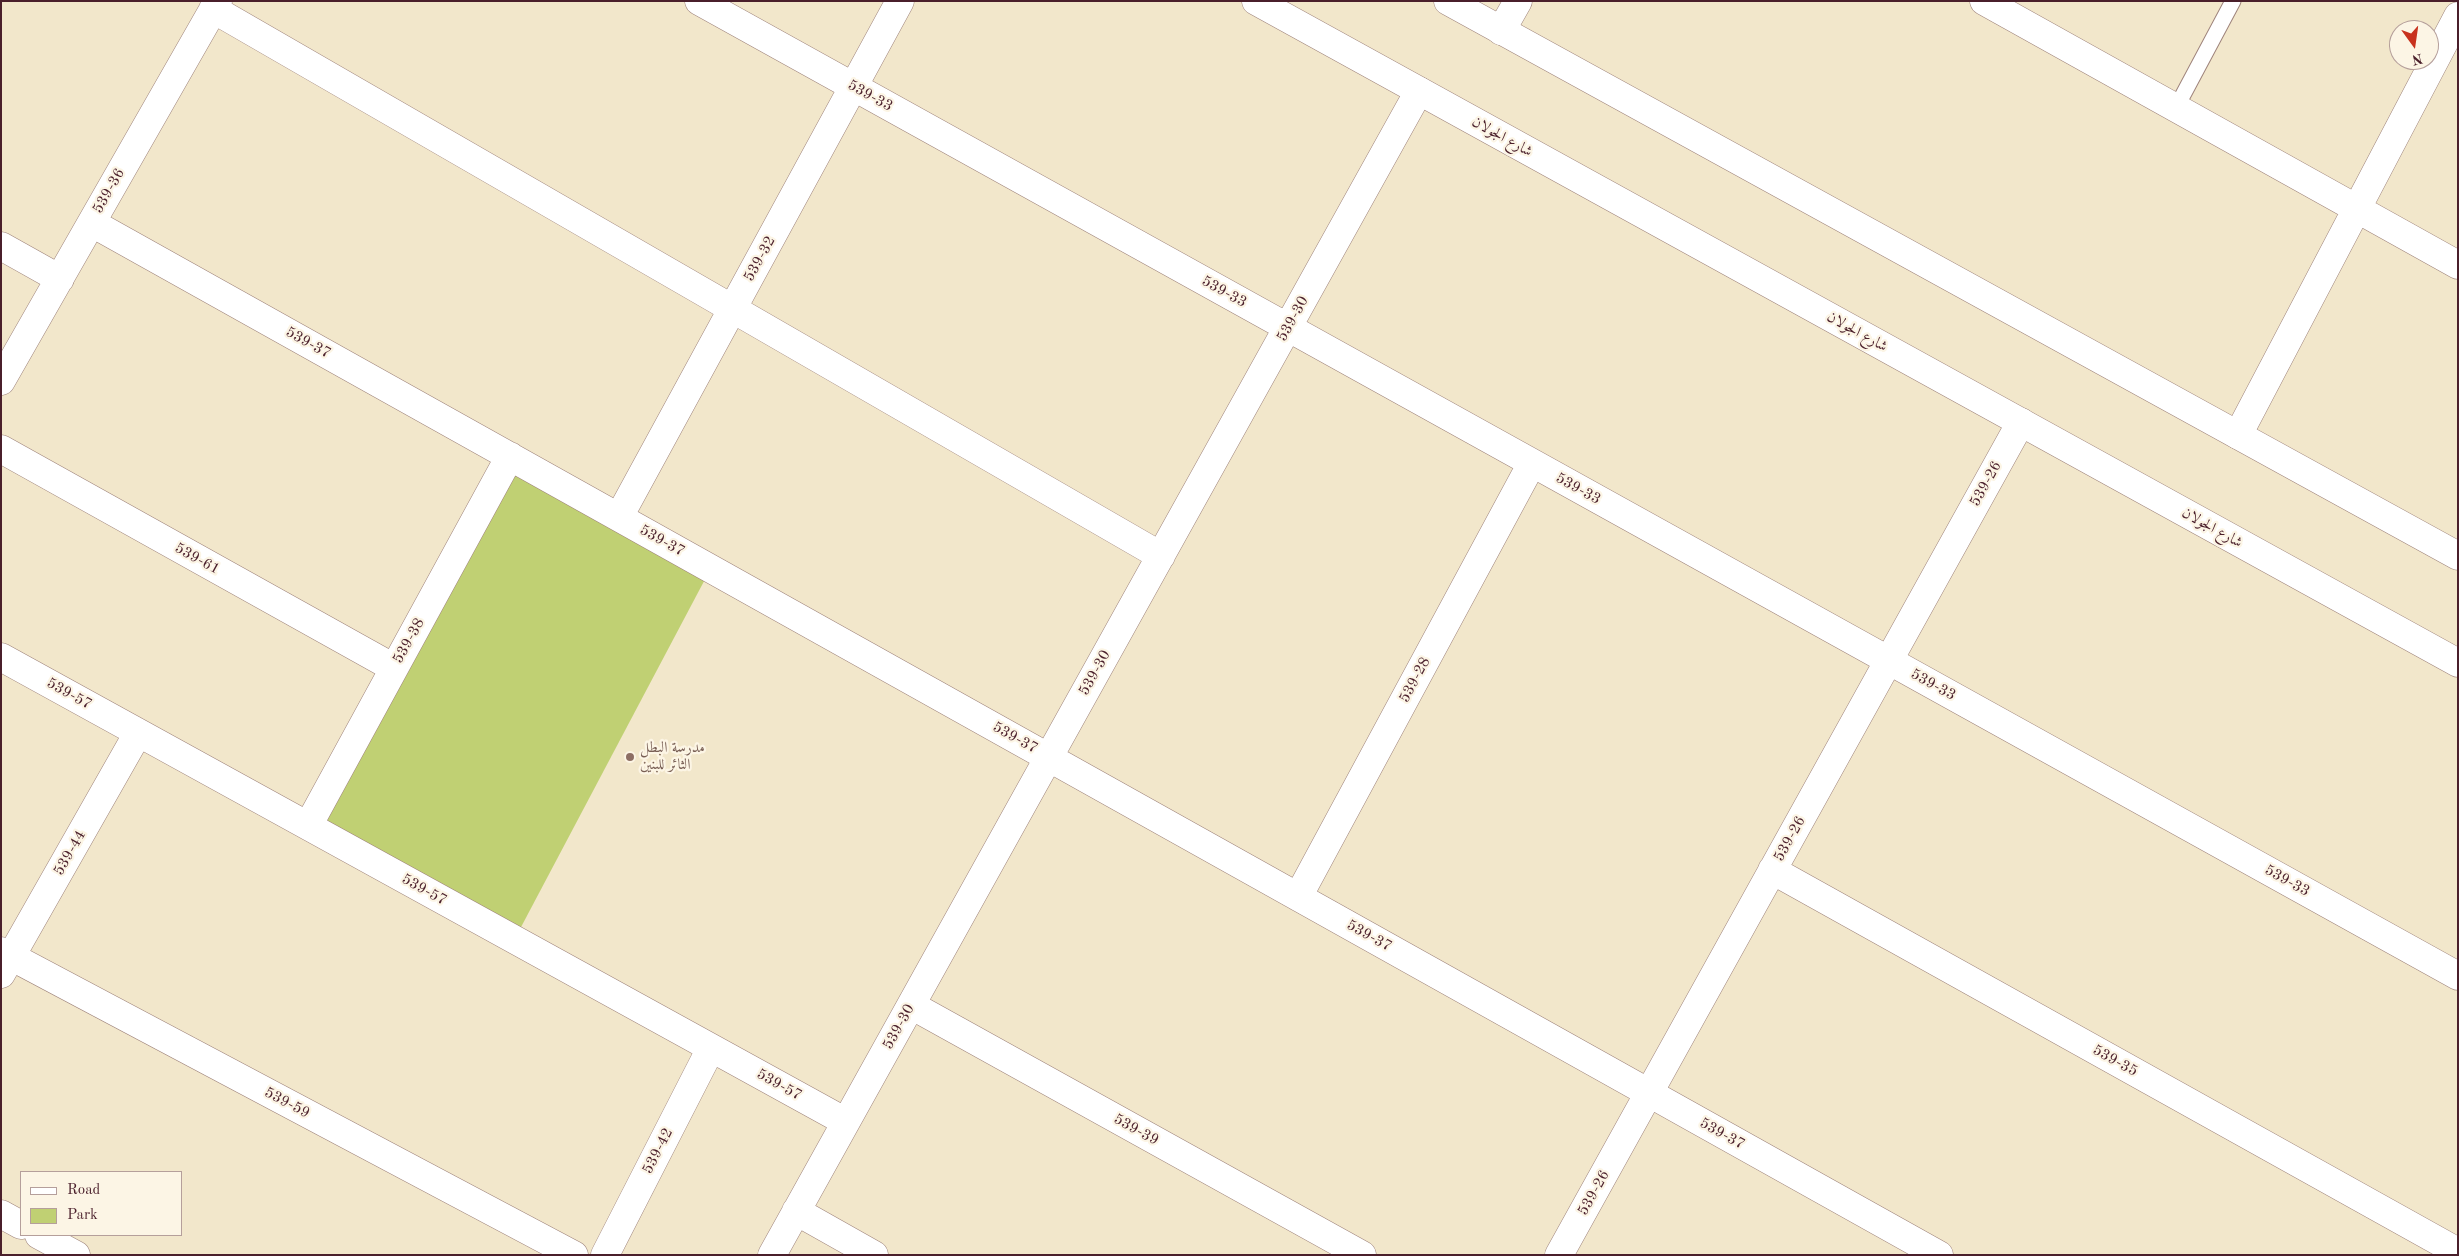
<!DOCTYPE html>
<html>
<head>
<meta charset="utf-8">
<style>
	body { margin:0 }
	#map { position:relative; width:2459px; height:1256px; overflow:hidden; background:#f2e7cb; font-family:"Old Standard TT",serif }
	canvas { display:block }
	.frame { position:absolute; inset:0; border:2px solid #4a1f2b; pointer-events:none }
	.legend { position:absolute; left:20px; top:1171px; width:162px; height:65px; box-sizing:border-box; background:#fcf5e5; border:1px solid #b59f9b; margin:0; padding:6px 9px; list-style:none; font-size:15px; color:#4a1f2b }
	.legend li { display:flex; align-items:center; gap:10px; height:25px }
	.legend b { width:25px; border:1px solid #b59f9b }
	.north { position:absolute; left:2389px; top:20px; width:50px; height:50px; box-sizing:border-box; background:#fcf5e5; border:1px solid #b59f9b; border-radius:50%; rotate:166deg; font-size:14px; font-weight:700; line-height:20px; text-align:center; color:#4a1f2b }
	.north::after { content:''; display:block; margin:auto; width:18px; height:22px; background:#c8321e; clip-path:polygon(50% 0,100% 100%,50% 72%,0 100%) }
</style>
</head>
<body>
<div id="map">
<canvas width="2459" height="1256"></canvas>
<div class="frame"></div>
<ul class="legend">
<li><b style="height:6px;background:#fff"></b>Road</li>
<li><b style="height:14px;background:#c0d073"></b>Park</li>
</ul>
<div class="north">N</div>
</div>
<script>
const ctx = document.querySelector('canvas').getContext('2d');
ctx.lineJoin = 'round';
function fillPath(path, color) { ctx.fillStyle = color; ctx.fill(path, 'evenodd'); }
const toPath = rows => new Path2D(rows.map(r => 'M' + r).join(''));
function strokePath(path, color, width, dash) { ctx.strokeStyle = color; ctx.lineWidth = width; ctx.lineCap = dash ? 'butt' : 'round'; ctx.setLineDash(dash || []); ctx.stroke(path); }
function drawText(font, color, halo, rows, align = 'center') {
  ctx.font = font + ' "Old Standard TT",Amiri,serif'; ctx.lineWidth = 4.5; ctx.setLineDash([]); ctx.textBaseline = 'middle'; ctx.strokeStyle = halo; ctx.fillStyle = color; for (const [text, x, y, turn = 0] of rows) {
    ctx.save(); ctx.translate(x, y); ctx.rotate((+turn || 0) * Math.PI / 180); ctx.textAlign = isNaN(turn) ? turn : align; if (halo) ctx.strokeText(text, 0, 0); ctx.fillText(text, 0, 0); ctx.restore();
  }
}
fillPath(toPath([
	[510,456,711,568,511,946,308,826]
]), '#c0d073');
const service = toPath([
	[2176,108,2233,1]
]);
const minor = toPath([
	[699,1,2458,976],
	[1984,1,2458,265],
	[213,9,1161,556],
	[1501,31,1518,1],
	[92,223,1939,1255],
	[1,246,60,279],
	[1,381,218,1],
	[2238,435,2458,16],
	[1,449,394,668],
	[619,517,900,1],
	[1,657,846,1122],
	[308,826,510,456],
	[1772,870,2458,1252],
	[1298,897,1532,463],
	[1,951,574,1255],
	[1,974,138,733],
	[911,1005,1362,1255],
	[796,1211,874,1255],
	[1,1214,21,1225],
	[39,1235,76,1255],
	[605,1255,711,1048],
	[772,1255,1419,91],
	[1559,1255,2021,422]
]);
const tertiary = toPath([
	[1256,1,2458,663],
	[1448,1,2458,556]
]);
strokePath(service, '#9e837b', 17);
strokePath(minor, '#9e837b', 29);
strokePath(tertiary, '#9e837b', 29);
strokePath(service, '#fff', 15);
strokePath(minor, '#fff', 28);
strokePath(tertiary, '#fff', 28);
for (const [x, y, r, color] of [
	[630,757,5,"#8d6e63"]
]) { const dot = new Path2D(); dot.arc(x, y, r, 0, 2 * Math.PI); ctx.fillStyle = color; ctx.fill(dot); strokePath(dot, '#fcf5e5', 2); }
drawText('15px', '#4a1f2b', '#fcf5e5', [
	["539-33",870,96,29],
	["شارع الجولان",1502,137,29],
	["539-36",109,191,-60],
	["539-32",760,259,-61],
	["539-33",1224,292,29],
	["539-30",1293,319,-61],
	["شارع الجولان",1857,332,29],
	["539-37",308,343,29],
	["539-26",1986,484,-61],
	["539-33",1578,489,29],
	["شارع الجولان",2212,528,29],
	["539-37",662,541,29],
	["539-61",197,559,29],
	["539-38",409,641,-61],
	["539-30",1095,673,-61],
	["539-28",1415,680,-62],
	["539-33",1933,685,29],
	["539-57",69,694,29],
	["539-37",1015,738,29],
	["539-26",1790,839,-61],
	["539-44",70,853,-60],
	["539-33",2287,881,29],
	["539-57",424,890,29],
	["539-37",1369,936,29],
	["539-30",899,1027,-61],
	["539-35",2115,1061,29],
	["539-57",779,1085,29],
	["539-59",287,1103,28],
	["539-39",1136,1130,29],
	["539-37",1722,1134,29],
	["539-42",658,1151,-63],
	["539-26",1594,1193,-61]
]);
drawText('15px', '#785e54', '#fcf5e5', [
	["مدرسة البطل",640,748],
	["الثائر للبنين",640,765]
], 'left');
</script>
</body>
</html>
